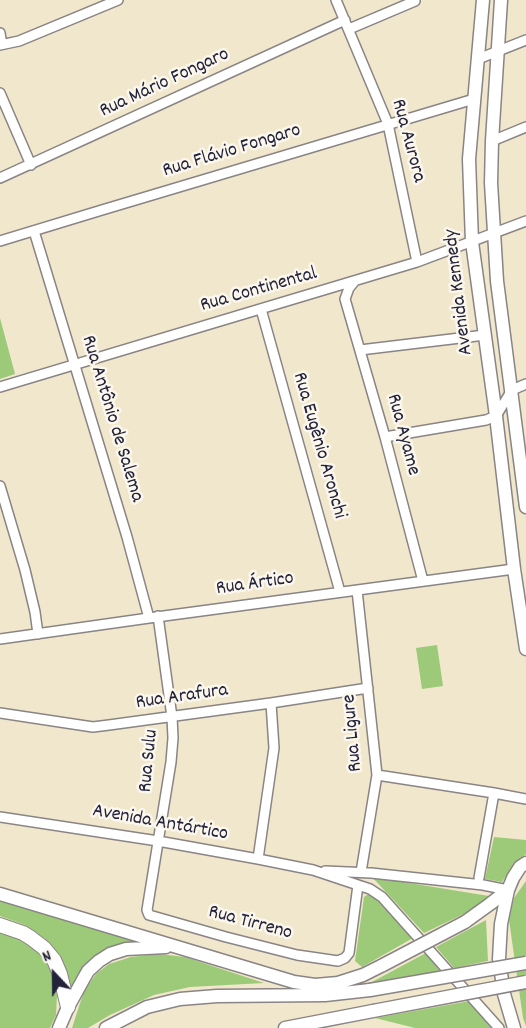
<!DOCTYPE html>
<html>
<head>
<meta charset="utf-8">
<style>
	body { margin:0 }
	#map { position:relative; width:526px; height:1028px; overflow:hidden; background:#f1e7cd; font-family:Dekko,sans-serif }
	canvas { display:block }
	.north { position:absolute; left:24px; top:944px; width:60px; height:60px; -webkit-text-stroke:4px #fbf7ec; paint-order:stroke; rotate:338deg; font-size:16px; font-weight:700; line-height:24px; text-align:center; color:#22223b }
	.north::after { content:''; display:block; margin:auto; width:21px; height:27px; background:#22223b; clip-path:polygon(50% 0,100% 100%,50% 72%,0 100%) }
</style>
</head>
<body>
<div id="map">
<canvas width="526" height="1028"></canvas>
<div class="north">N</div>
</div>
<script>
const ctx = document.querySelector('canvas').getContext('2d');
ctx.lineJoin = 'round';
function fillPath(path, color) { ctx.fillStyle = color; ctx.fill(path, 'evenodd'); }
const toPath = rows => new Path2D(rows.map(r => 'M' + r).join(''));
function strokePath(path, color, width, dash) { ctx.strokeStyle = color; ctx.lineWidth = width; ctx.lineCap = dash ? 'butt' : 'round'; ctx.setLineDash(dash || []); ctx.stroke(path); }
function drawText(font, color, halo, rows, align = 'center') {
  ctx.font = font + ' Dekko,sans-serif'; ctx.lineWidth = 5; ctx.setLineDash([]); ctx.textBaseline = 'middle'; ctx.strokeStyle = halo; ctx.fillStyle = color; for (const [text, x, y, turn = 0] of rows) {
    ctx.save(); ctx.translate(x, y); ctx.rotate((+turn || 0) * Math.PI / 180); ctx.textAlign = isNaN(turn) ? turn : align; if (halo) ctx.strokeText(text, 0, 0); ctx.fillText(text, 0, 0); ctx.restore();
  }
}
fillPath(toPath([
	[0,318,15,374,0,379],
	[437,645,443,686,422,689,416,648],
	[494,837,526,840,526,854,514,863,502,882,485,879],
	[372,877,489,896,472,910,424,933],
	[526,881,526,1026,523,1018,509,920,514,898],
	[370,893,413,938,362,967,355,961,364,897],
	[0,900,133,941,108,950,91,959,78,974,72,989,64,965,58,953,44,938,25,925,0,916],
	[486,920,488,961,454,968,436,947],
	[0,931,16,936,34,946,45,960,54,978,57,996,56,1015,50,1028,0,1028],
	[426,953,440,971,370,983],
	[159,954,185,957,264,983,190,987,154,995,110,1015,88,1028,72,1028,84,991,96,974,109,964,131,957],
	[470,1001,494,1028,415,1028,375,1018]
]), '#9cca78');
const minor = toPath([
	[336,0,388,124,417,262],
	[349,29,415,1],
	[0,33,1,39,0,44],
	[0,45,19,41,118,0],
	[478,59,526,40],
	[0,93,31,165],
	[492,141,526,127],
	[0,178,345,20],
	[34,231,127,537,149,618],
	[0,241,102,210,474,99],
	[354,282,349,288,345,299,385,437,423,581],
	[261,309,340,592],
	[360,350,485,335],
	[0,387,417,262,526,221],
	[385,437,486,420,496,416,512,390,526,384],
	[0,486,25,570,35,612,38,634],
	[357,590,377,775,361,872],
	[158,616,172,717,173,738,171,762,147,910,149,915,226,937,297,955,338,961,345,958,349,953,358,885],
	[0,639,149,618,514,569],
	[0,713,73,724,93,727,109,725,271,703,368,688],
	[377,775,494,793,526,799],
	[0,817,158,841,258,859,313,870,370,889,382,897,499,1028],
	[258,859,274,748,271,703],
	[325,871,371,873,483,885,508,890],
	[479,878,494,793]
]);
const major = toPath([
	[483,0,469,159,472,242,496,416,514,569,526,649],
	[501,0,492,141,491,183,497,281,526,507],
	[0,894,294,982,315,985,338,983,363,975,383,965],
	[465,922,490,904,508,890],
	[59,1028,68,1007,84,978,88,971,99,961,110,954,126,949,166,947],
	[106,1028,147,1007,180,999,217,996,325,995,370,990],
	[285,1028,373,1011],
	[514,1028,504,994,499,959,500,941,501,924,508,890,513,878,520,867,526,863]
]);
const highway = toPath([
	[0,925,23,933,31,938,44,948,54,960,60,974,68,1007]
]);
strokePath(minor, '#8a8484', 12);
strokePath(major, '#8a8484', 15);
strokePath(highway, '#8a8484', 16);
strokePath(minor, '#fff', 9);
strokePath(major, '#fff', 12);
strokePath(highway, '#fff', 14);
const majorBridge = toPath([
	[383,965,465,922],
	[370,990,526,963],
	[373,1011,526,982]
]);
strokePath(majorBridge, '#8a8484', 15, []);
strokePath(majorBridge, '#fff', 12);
drawText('20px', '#22223b', '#fbf7ec', [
	["Rua Mário Fongaro",165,84,-25],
	["Rua Aurora",407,141,75],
	["Rua Flávio Fongaro",232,152,-17],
	["Rua Continental",259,291,-16],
	["Avenida Kennedy",460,292,-97],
	["Rua Antônio de Salema",111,419,73],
	["Rua Ayame",402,435,75],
	["Rua Eugênio Aronchi",318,446,74],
	["Rua Ártico",255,585,-8],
	["Rua Arafura",182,698,-8],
	["Rua Ligure",354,733,-95],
	["Rua Sulu",150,761,-84],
	["Avenida Antártico",160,824,10],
	["Rua Tirreno",250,924,15]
]);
</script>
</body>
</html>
